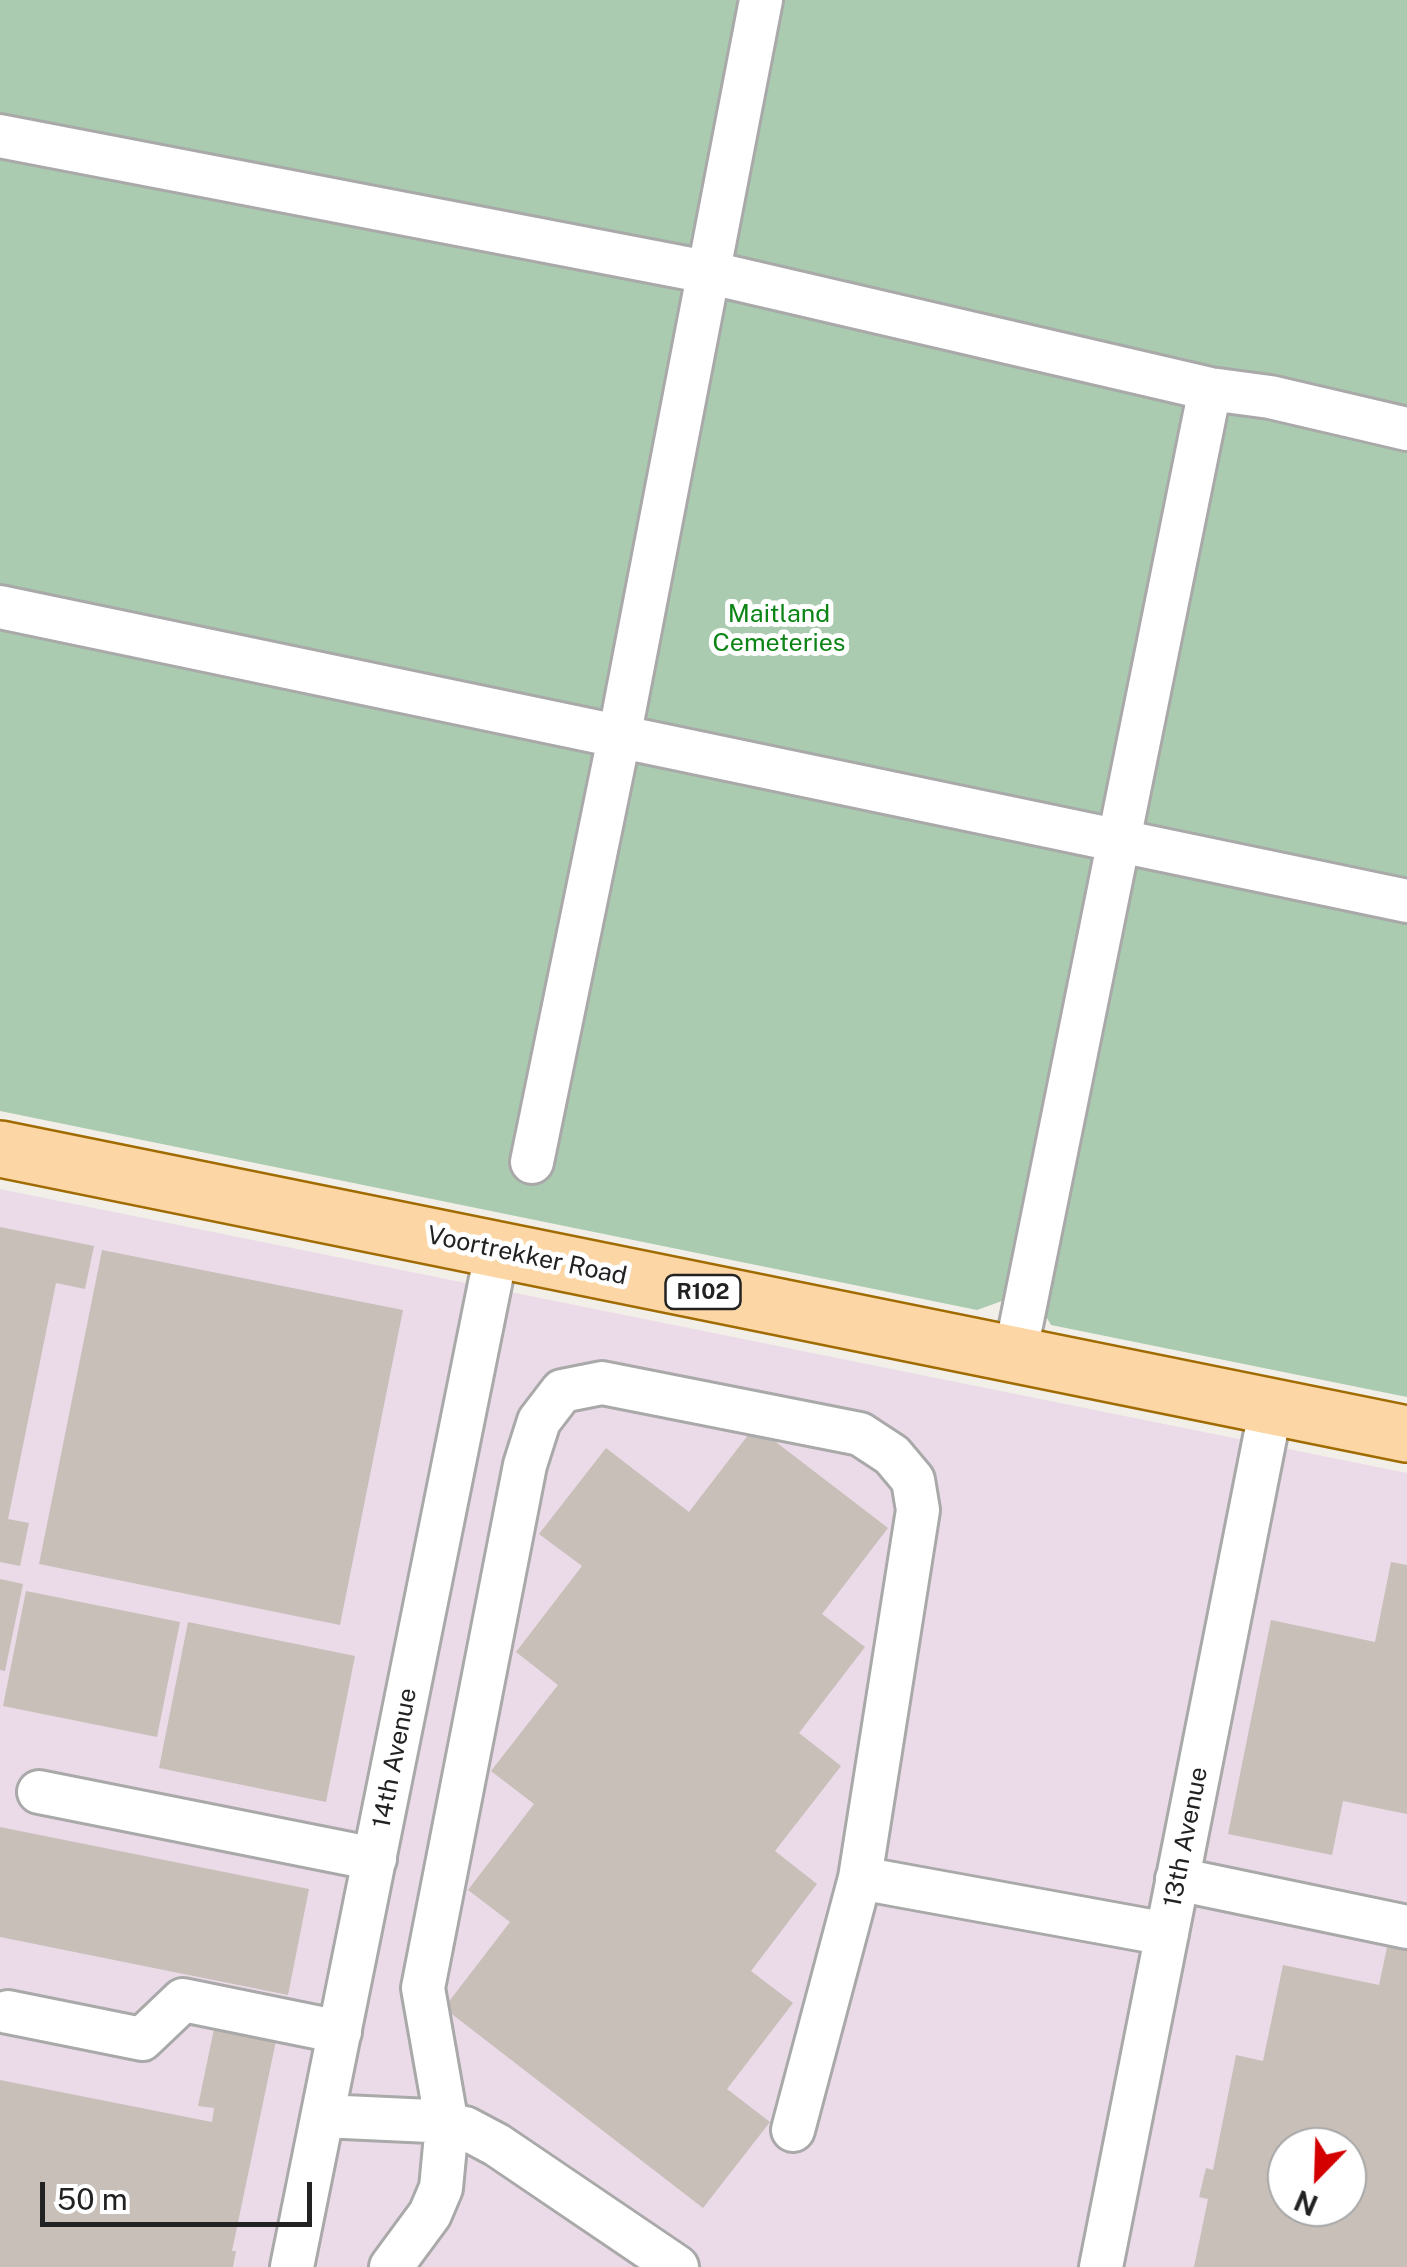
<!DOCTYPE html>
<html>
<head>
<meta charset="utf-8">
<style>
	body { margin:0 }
	#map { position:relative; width:1407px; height:2267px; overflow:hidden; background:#f2efe9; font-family:"Public Sans",sans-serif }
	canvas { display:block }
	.north { position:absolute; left:1267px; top:2127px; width:100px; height:100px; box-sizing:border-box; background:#fff; border:2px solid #a7a7a7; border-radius:50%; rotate:203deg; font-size:28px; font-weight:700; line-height:40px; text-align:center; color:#222 }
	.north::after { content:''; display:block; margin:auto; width:35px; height:45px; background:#d40000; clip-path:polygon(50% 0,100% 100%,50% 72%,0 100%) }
	.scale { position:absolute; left:40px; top:2182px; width:272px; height:45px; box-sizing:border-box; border:5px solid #222; border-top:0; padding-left:12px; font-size:30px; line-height:35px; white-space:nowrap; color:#222; -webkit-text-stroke:8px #fff; paint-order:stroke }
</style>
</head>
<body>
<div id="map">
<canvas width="1407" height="2267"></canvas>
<div class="north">N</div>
<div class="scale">50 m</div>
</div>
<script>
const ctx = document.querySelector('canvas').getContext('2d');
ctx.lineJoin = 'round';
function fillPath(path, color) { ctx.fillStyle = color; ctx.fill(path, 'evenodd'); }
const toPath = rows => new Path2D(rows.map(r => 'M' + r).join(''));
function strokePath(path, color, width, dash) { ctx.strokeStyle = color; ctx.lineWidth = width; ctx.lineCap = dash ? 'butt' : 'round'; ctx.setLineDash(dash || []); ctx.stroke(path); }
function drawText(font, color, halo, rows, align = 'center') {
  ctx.font = font + ' "Public Sans",sans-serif'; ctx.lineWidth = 10; ctx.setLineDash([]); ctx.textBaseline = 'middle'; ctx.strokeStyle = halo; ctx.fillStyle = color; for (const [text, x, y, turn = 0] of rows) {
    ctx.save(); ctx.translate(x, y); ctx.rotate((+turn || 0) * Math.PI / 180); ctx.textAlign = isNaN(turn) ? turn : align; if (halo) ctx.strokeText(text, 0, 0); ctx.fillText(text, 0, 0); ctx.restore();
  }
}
fillPath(toPath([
	[0,1189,1407,1473,1407,2267,0,2267],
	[1287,2147,1347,2147,1347,2207,1287,2207]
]), '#ebdbe8');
fillPath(toPath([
	[0,0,1407,0,1407,1397,1051,1325,1040,1306,1002,1301,977,1310,0,1111]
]), '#aacbaf');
fillPath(toPath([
	[0,1227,94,1246,85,1289,56,1283,8,1519,29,1523,20,1566,0,1562],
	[102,1250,403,1310,340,1625,39,1564],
	[755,1426,888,1528,822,1614,865,1647,799,1733,841,1766,775,1851,817,1884,751,1971,793,2003,727,2089,770,2122,703,2208,444,2008,510,1922,468,1890,534,1804,491,1771,558,1685,516,1652,582,1566,539,1534,606,1448,689,1512],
	[1391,1562,1407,1565,1407,1814,1343,1801,1332,1855,1228,1834,1271,1620,1375,1642],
	[0,1579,23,1584,5,1671,0,1670],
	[26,1591,180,1622,157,1737,3,1706],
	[188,1622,355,1656,326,1802,159,1768],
	[0,1827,309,1889,288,1995,0,1937],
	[1388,1943,1407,1946,1407,2267,1194,2267,1208,2199,1199,2197,1206,2168,1213,2170,1236,2055,1263,2061,1283,1965,1379,1985],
	[1287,2147,1347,2147,1347,2207,1287,2207],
	[215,2024,277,2036,232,2251,236,2251,233,2267,0,2267,0,2080,212,2122,214,2108,198,2106]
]), '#c7bfb8');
const minor = toPath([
	[0,136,707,272,1210,389,1270,397,1407,429],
	[0,607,1407,901],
	[532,1162,619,738,761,0],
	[1015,1355,1210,389],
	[39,1792,375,1859],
	[860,1878,1167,1934],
	[1177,1879,1407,1927],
	[8,2012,142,2039,183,2000,340,2032],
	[323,2116,430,2121,465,2128,497,2145,677,2267],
	[292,2267,497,1249],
	[391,2267,430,2214,441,2188,447,2125,423,1988,525,1465,539,1421,562,1391,602,1383,860,1434,892,1455,913,1480,918,1510,860,1878,793,2130],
	[1101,2267,1271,1407]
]);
const major = toPath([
	[0,1149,1407,1434]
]);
strokePath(minor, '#a9a9a9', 48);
strokePath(major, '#a06b00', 60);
strokePath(minor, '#fff', 42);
strokePath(major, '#fcd6a4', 55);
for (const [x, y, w] of [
	[703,1292,75]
]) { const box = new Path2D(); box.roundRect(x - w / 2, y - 17, w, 34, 8); ctx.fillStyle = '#fff'; ctx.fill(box); strokePath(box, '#222', 2.5); }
drawText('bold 22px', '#222', null, [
	["R102",703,1292]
]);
drawText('25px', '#0c8416', '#fff', [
	["Maitland",779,614],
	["Cemeteries",779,643]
]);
drawText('25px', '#222', '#fff', [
	["Voortrekker Road",527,1256,12],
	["14th Avenue",395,1758,-79],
	["13th Avenue",1186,1837,-79]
]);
</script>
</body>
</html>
